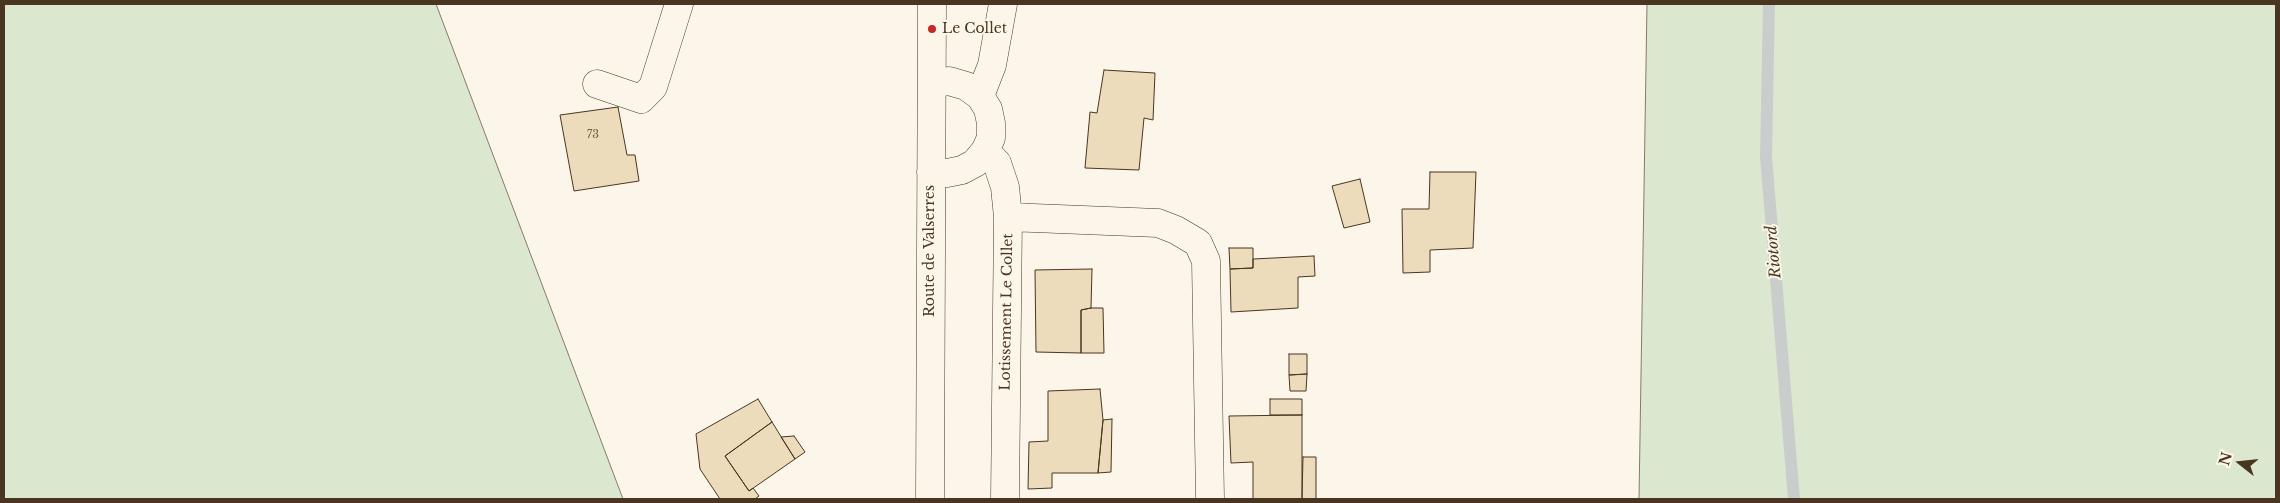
<!DOCTYPE html>
<html>
<head>
<meta charset="utf-8">
<style>
	body { margin:0 }
	#map { position:relative; width:2280px; height:503px; overflow:hidden; background:#fbf6e9; font-family:"Libre Baskerville",serif }
	canvas { display:block }
	.frame { position:absolute; inset:0; border:5px solid #4a3520; pointer-events:none }
	.north { position:absolute; left:2215px; top:438px; width:50px; height:50px; -webkit-text-stroke:4px #fbf6e9; paint-order:stroke; rotate:286deg; font-size:14px; font-weight:700; line-height:20px; text-align:center; color:#4a3520 }
	.north::after { content:''; display:block; margin:auto; width:18px; height:22px; background:#4a3520; clip-path:polygon(50% 0,100% 100%,50% 72%,0 100%) }
</style>
</head>
<body>
<div id="map">
<canvas width="2280" height="503"></canvas>
<div class="frame"></div>
<div class="north">N</div>
</div>
<script>
const ctx = document.querySelector('canvas').getContext('2d');
ctx.lineJoin = 'round';
function fillPath(path, color) { ctx.fillStyle = color; ctx.fill(path, 'evenodd'); }
const toPath = rows => new Path2D(rows.map(r => 'M' + r).join(''));
function strokePath(path, color, width, dash) { ctx.strokeStyle = color; ctx.lineWidth = width; ctx.lineCap = dash ? 'butt' : 'round'; ctx.setLineDash(dash || []); ctx.stroke(path); }
function drawText(font, color, halo, rows, align = 'center') {
  ctx.font = font + ' "Libre Baskerville",serif'; ctx.lineWidth = 4; ctx.setLineDash([]); ctx.textBaseline = 'middle'; ctx.strokeStyle = halo; ctx.fillStyle = color; for (const [text, x, y, turn = 0] of rows) {
    ctx.save(); ctx.translate(x, y); ctx.rotate((+turn || 0) * Math.PI / 180); ctx.textAlign = isNaN(turn) ? turn : align; if (halo) ctx.strokeText(text, 0, 0); ctx.fillText(text, 0, 0); ctx.restore();
  }
}
const green = toPath([
	[4,4,436,4,623,499,4,499,4,4],
	[1647,4,2276,4,2276,499,1639,499,1647,4]
]);
fillPath(green, '#dce7d0');
strokePath(green, '#887966', 1);
strokePath(toPath([
	[1769,4,1766,157,1794,499]
]), '#c9cecd', 12);
const building = toPath([
	[1104,70,1155,73,1153,120,1144,118,1139,170,1085,168,1090,112,1097,113,1104,70],
	[618,107,627,155,635,155,639,181,574,191,560,115,618,107],
	[1430,172,1476,172,1473,248,1430,250,1430,272,1403,273,1402,209,1429,209,1430,172],
	[1360,179,1370,222,1344,228,1332,186,1360,179],
	[1229,248,1253,248,1253,268,1230,269,1229,248],
	[1314,256,1315,276,1298,277,1298,308,1231,312,1230,269,1253,268,1253,259,1314,256],
	[1092,269,1091,308,1081,310,1081,353,1036,352,1035,270,1092,269],
	[1091,308,1103,308,1104,353,1081,353,1081,310,1091,308],
	[1289,354,1307,354,1307,374,1289,375,1289,354],
	[1307,374,1306,391,1290,391,1289,375,1307,374],
	[1100,389,1103,420,1098,473,1052,473,1052,488,1028,489,1029,442,1048,441,1048,391,1100,389],
	[758,399,772,422,725,456,749,491,753,488,759,496,755,499,720,499,700,469,696,434,758,399],
	[1270,399,1302,399,1302,415,1270,415,1270,399],
	[1302,415,1302,499,1253,499,1253,462,1231,463,1229,416,1302,415],
	[1112,419,1111,472,1098,473,1103,420,1112,419],
	[772,422,795,459,749,491,725,456,772,422],
	[794,436,805,452,795,459,781,437,794,436],
	[1303,457,1316,457,1316,499,1302,499,1303,457]
]);
fillPath(building, '#ecdcbc');
strokePath(building, '#4a3520', 1);
const minor = toPath([
	[597,84,641,99,653,87,679,4],
	[980,96,992,65,1003,4],
	[985,151,997,163,1005,187,1008,217,1005,499],
	[931,172,947,173,962,170,975,163,985,151,991,138,991,123,988,109,980,96,966,86,949,81,932,84],
	[1008,217,1158,223,1176,230,1198,243,1206,261,1210,499],
	[930,499,932,4]
]);
strokePath(minor, '#4a3520', 29);
strokePath(minor, '#fbf6e9', 28);
for (const [x, y, r, color] of [
	[932,29,5,"#c62828"]
]) { const dot = new Path2D(); dot.arc(x, y, r, 0, 2 * Math.PI); ctx.fillStyle = color; ctx.fill(dot); strokePath(dot, '#fbf6e9', 2); }
drawText('11px', '#725f47', null, [
	["73",593,135]
]);
drawText('14px', '#4a3520', '#fbf6e9', [
	["Le Collet",942,29]
], 'left');
drawText('14px', '#4a3520', '#fbf6e9', [
	["Route de Valserres",930,251,-90],
	["Lotissement Le Collet",1007,312,-89]
]);
drawText('italic 15px', '#4a3520', '#fbf6e9', [
	["Riotord",1774,252,-95]
]);
</script>
</body>
</html>
